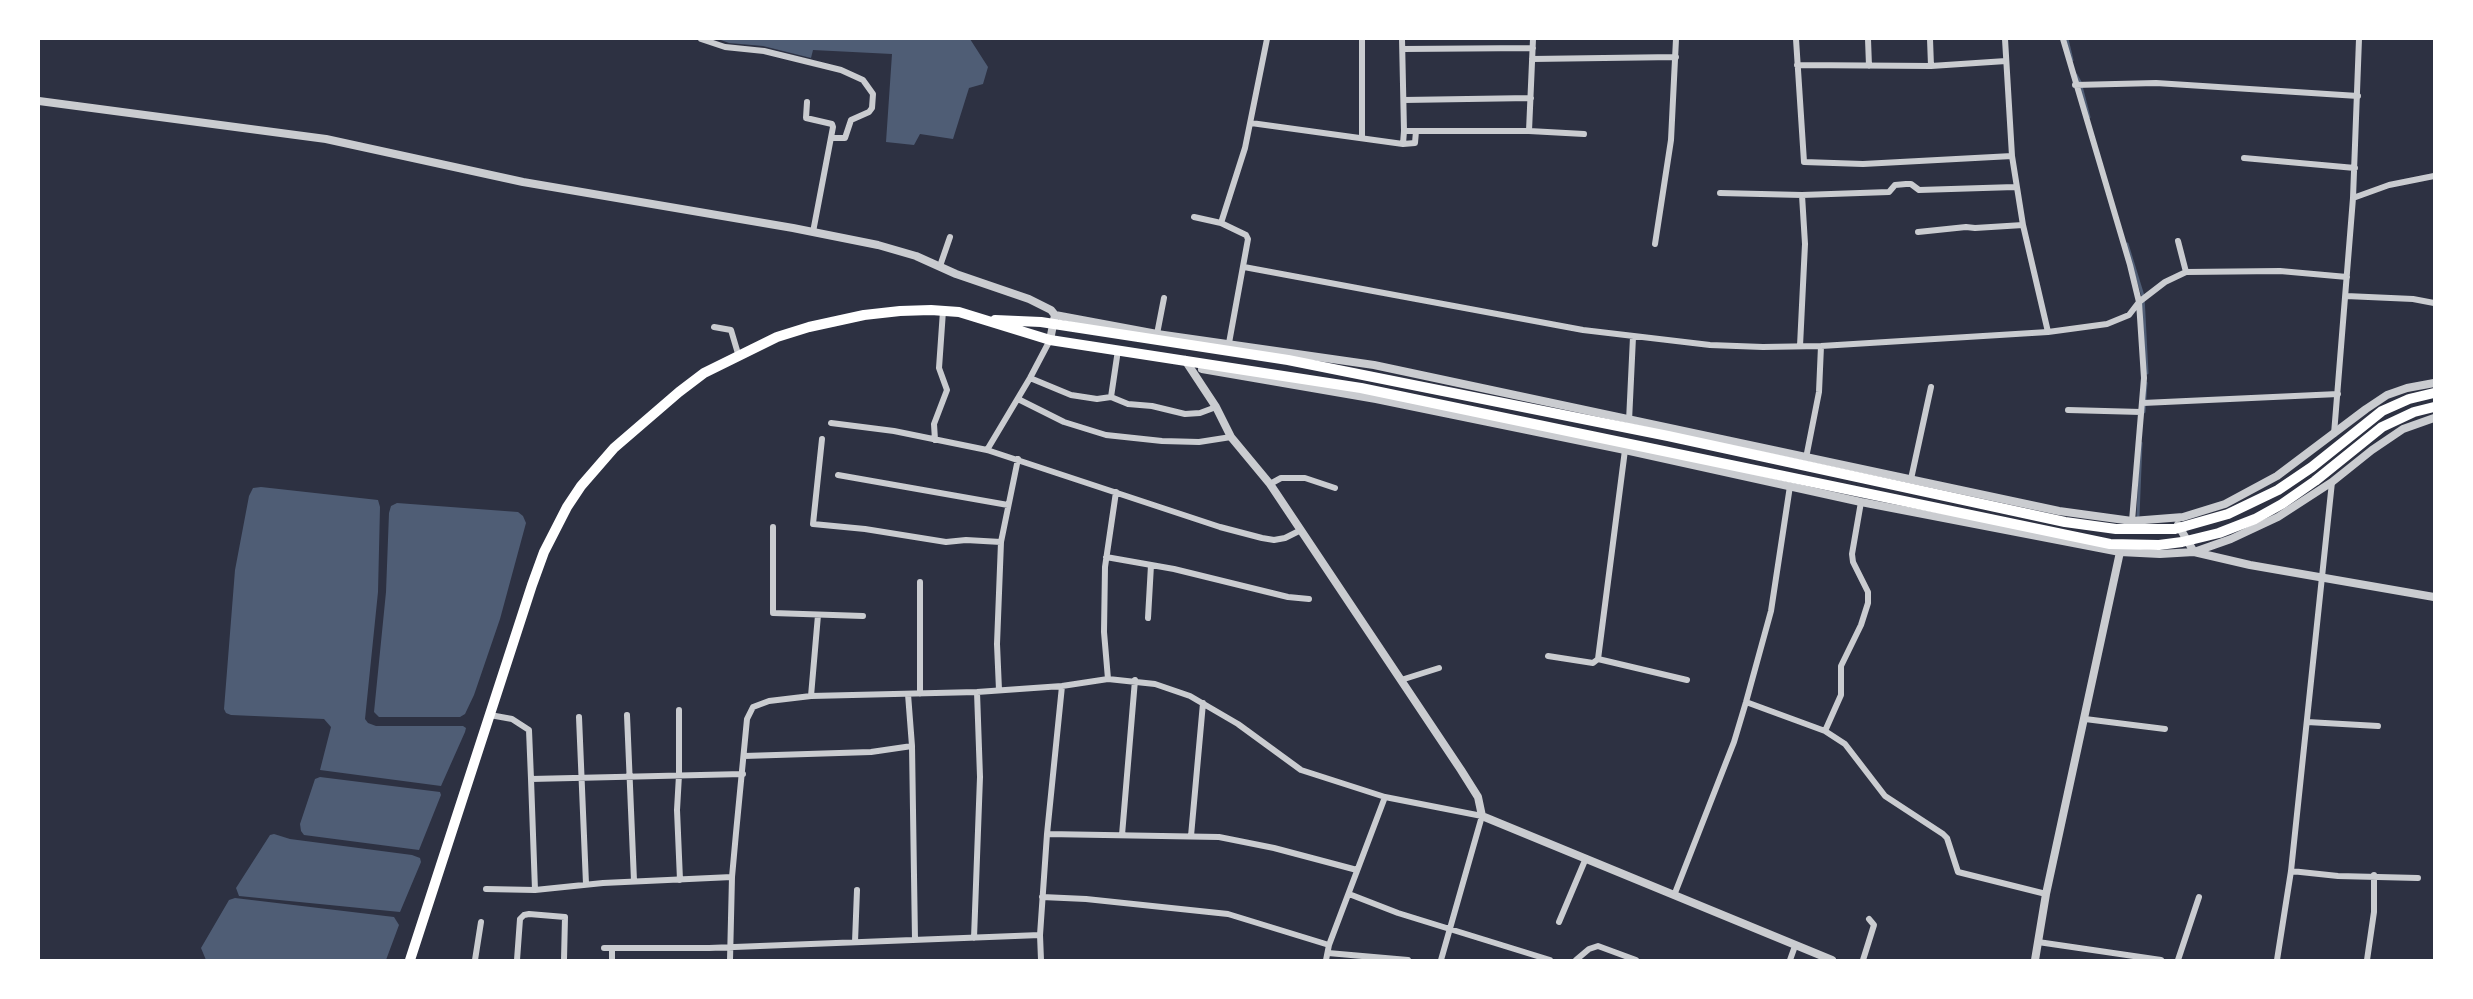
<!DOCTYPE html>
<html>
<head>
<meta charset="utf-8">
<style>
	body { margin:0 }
	#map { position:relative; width:2473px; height:999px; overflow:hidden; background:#2d3142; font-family:"PT Sans",sans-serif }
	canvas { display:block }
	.frame { position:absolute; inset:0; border:40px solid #fff; pointer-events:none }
</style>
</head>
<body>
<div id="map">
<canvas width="2473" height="999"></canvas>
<div class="frame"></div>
</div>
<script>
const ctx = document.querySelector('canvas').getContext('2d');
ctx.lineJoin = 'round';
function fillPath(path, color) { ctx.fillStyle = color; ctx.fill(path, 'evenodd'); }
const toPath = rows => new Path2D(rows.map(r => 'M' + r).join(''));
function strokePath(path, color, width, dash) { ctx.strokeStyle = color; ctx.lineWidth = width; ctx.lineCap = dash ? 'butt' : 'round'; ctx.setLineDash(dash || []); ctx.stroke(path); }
fillPath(toPath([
	[718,39,970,39,988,67,983,84,969,88,953,139,920,134,914,145,886,142,892,54,813,50,811,58,763,46,729,43],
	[261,487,378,500,380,507,378,592,365,719,368,723,376,726,463,726,466,728,465,732,441,786,320,770,331,727,324,719,231,715,226,713,224,709,235,570,249,496,253,488],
	[397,503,518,512,523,516,526,523,500,619,474,695,465,714,460,717,379,717,374,712,386,592,389,513,391,506],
	[320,777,440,792,441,795,419,850,304,835,301,831,300,824,315,779],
	[274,834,290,839,412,855,420,858,421,862,400,912,239,896,236,888,270,835],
	[235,898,394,917,399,925,386,960,206,960,201,948,229,900]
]), '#4f5d75');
strokePath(toPath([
	[2067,39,2072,60],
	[2076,75,2080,82,2089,117],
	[2127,244,2143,296,2147,373],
	[2144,412,2146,383],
	[2138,516,2141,443]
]), '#4f5d75', 3);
strokePath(toPath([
	[701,39,725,47,764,51,841,70,863,80,873,94,872,108,869,112,851,120,845,138,831,138],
	[1362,39,1362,138],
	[1402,39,1404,131,1529,131,1584,134],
	[1796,39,1804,162,1863,164,2012,156,2005,39],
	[1868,39,1869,66],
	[1930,39,1931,66],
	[2063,39,2130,265,2139,302,2144,378,2132,521],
	[1403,49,1533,48],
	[1532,59,1676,57],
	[1797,65,1931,66,2006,61],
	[2075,85,2156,83,2358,96],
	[1404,100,1531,98],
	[807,102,806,118,832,124,833,127,813,232],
	[1251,123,1403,144,1404,131],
	[1529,131,1533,39],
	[1403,144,1415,143,1416,131],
	[2012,156,2023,225,2048,332],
	[2244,158,2355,168],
	[1720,193,1802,195,1889,192,1895,185,1906,184,1911,184,1919,190,2015,187],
	[2353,198,2359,39],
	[1194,217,1221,223],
	[1918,232,1966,227,1975,228,2023,225],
	[2178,241,2186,272],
	[1655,244,1671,140,1676,39],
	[940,266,950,237],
	[1244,267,1583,330,1710,345,1763,347,1821,346,2048,332,2107,324,2129,315,2139,302,2165,282,2186,272,2280,271,2347,277],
	[2346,296,2413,299,2434,303],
	[714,327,731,330,739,357],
	[1157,334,1164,298],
	[1229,343,1248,239,1246,235,1221,223,1245,148,1267,39],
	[1800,346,1805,244,1802,195],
	[1118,350,1111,397,1128,404,1152,406,1185,414,1200,413,1216,407],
	[1030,378,1071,395,1097,399,1111,397],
	[1018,399,1064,422,1106,435,1162,441,1199,442,1231,437],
	[2143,403,2338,394],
	[2068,410,2141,412],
	[1629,421,1633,337],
	[831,423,894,431,987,450,1220,527,1262,538,1274,540,1285,538,1301,530],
	[2334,434,2353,198,2389,185,2434,176],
	[822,439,813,524,865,529,946,542,966,540,1001,542],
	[935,440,934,424,947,390,939,368,943,311],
	[987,450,1030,378,1050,340],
	[1625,450,1598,659,1687,680],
	[1806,458,1819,392,1821,346],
	[838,475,1008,505],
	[1911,479,1931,387],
	[1270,484,1281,478,1305,478,1335,488],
	[773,527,773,613,863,616],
	[1106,557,1174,569,1288,597,1309,599],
	[920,582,920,694],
	[1148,618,1151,565],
	[1548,656,1593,663,1598,659],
	[1108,679,1104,632,1105,567,1116,492],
	[1401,680,1439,668],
	[999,690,997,644,1001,542,1018,459],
	[908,694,912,746,915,940],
	[811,696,818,615],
	[1746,702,1825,731,1845,744,1885,796,1943,834,1947,838,1958,872,2046,894],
	[679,710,679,775,677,810,680,880],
	[490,715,512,719,529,730,531,779],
	[627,715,634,881],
	[579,717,586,884],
	[2085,719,2165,729],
	[2307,722,2378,726],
	[1825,731,1841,695,1841,666,1861,625,1868,603,1868,592,1853,562,1852,554,1861,502],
	[744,756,871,752,912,746],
	[1047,834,1219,837,1274,848,1357,870],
	[1122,835,1135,680],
	[1191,836,1203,703],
	[2291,871,2338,876,2418,878],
	[486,889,535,890,603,883,732,877],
	[535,890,531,779,743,774],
	[1675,893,1734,742,1746,702,1771,611,1790,486],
	[1349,894,1398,913,1550,960],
	[1042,897,1086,899,1228,914,1329,945],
	[1559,922,1586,858],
	[974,938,980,777,977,692],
	[855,942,857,890],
	[2038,942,2161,960],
	[604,948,709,948,1040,935],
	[612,949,612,960],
	[1328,953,1408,960],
	[475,960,481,922],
	[517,960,520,919,524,915,529,914,565,917,564,960],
	[730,960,732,877,736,833,747,719,753,707,769,701,811,696,977,692,1062,686,1108,679,1155,684,1190,696,1238,724,1301,770,1385,797,1482,816,1441,960],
	[1041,960,1040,935,1047,834,1062,686],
	[1326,960,1329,945,1385,797],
	[1576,960,1589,949,1598,946,1636,960],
	[1790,960,1795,946],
	[1863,960,1874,925,1869,919],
	[2178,960,2199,897],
	[2277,960,2291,871,2332,482],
	[2367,960,2374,912,2374,875]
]), '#caccd0', 6);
strokePath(toPath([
	[39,101,326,139,523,182,793,228,878,245,916,256,956,274,1029,299,1051,310,1055,315,1050,340],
	[1055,315,1157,334,1374,365,2059,511,2132,521,2183,517,2225,504,2277,476,2366,409,2387,395,2407,388,2434,383],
	[1185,360,1216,407,1231,437,1270,484,1461,770,1478,797,1482,816,1832,960],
	[1202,369,1376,399,1625,450,1861,502,2120,552,2160,554,2194,552,2250,565,2434,597],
	[2178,525,2194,552,2231,539,2278,517,2332,482,2372,450,2403,429,2434,418],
	[2035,960,2046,894,2120,552]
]), '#caccd0', 8);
strokePath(toPath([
	[995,320,1041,322,1288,360,1668,436,2065,522,2116,529,2175,529,2228,514,2278,490,2312,467,2382,411,2409,399,2434,393],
	[410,960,532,585,544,552,567,507,581,486,614,448,679,392,704,373,777,337,809,327,864,315,900,311,931,310,959,312,1050,340,1361,388,2110,544,2159,545,2182,542,2219,533,2255,519,2282,504,2315,481,2382,427,2414,412,2434,407]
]), '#fff', 10);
</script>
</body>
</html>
